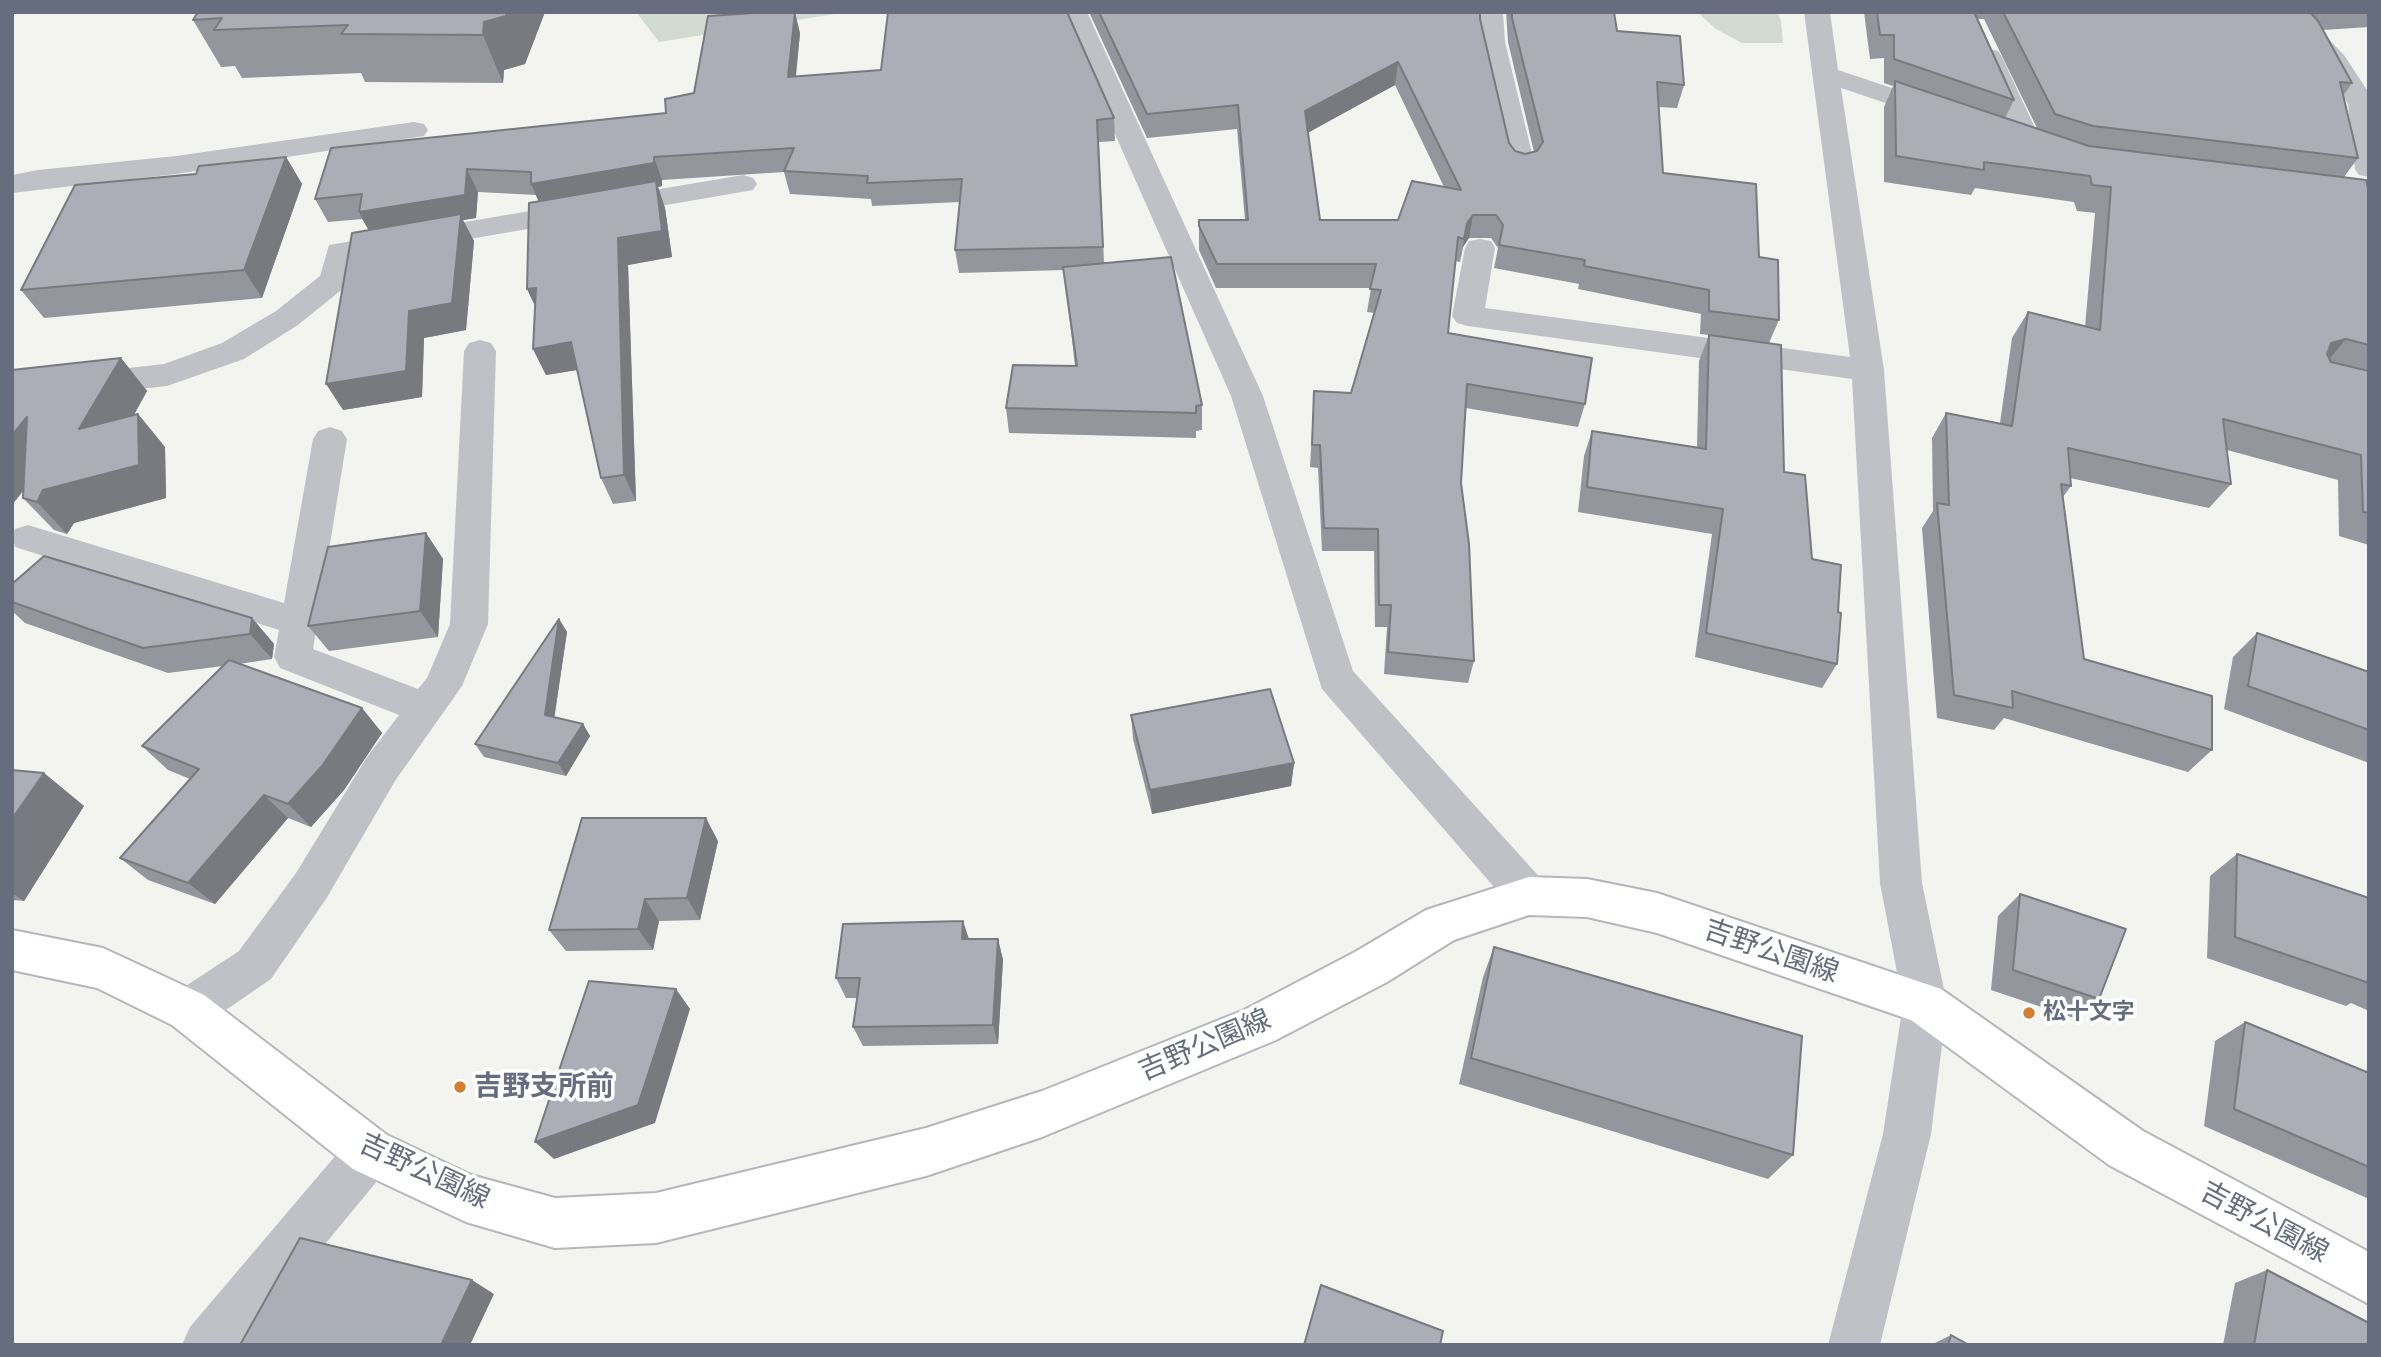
<!DOCTYPE html>
<html>
<head>
<meta charset="utf-8">
<style>
	body { margin:0 }
	#map { position:relative; width:2381px; height:1357px; overflow:hidden; background:#f3f4f0; font-family:"Fira Sans",sans-serif }
	canvas { display:block }
	.frame { position:absolute; inset:0; border:14px solid #666d7f; pointer-events:none }
</style>
</head>
<body>
<div id="map">
<canvas width="2381" height="1357"></canvas>
<div class="frame"></div>
</div>
<script>
const ctx = document.querySelector('canvas').getContext('2d');
ctx.lineJoin = 'round';
function fillPath(path, color) { ctx.fillStyle = color; ctx.fill(path, 'evenodd'); }
const toPath = rows => new Path2D(rows.map(r => 'M' + r).join(''));
function strokePath(path, color, width, dash) { ctx.strokeStyle = color; ctx.lineWidth = width; ctx.lineCap = dash ? 'butt' : 'round'; ctx.setLineDash(dash || []); ctx.stroke(path); }
function drawText(font, color, halo, rows, align = 'center') {
  ctx.font = font + ' "Fira Sans","Noto Sans JP",sans-serif'; ctx.lineWidth = 7; ctx.setLineDash([]); ctx.textBaseline = 'middle'; ctx.strokeStyle = halo; ctx.fillStyle = color; for (const [text, x, y, turn = 0] of rows) {
    ctx.save(); ctx.translate(x, y); ctx.rotate((+turn || 0) * Math.PI / 180); ctx.textAlign = isNaN(turn) ? turn : align; if (halo) ctx.strokeText(text, 0, 0); ctx.fillText(text, 0, 0); ctx.restore();
  }
}
fillPath(toPath([
	[636,12,847,12,659,42],
	[1697,12,1777,12,1781,21,1783,43,1742,43,1716,29]
]), '#d3dad2');
const secondary = toPath([
	[1529,877,1587,879,1657,893,1941,989,2143,1131,2369,1252,2369,1304,2109,1165,1911,1020,1657,933,1587,917,1529,915,1454,940,1387,982,1276,1040,1042,1137,926,1176,656,1243,555,1248,466,1222,353,1169,172,1025,97,988,12,970,12,930,103,948,204,995,387,1135,471,1175,555,1198,656,1193,926,1128,1042,1091,1244,1010,1355,952,1426,910,1529,877]
]);
strokePath(secondary, '#b4b6bc', 4);
fillPath(toPath([
	[1061,12,1087,12,1263,396,1353,671,1544,882,1550,896,1544,910,1529,915,1514,910,1322,689,1231,396,1061,12],
	[1477,12,1503,12,1505,42,1535,166,1531,172,1521,175,1511,172,1507,166,1479,42,1477,12],
	[1804,12,1830,12,1838,70,1949,107,1953,113,1949,119,1939,121,1841,88,1884,370,1922,883,1947,1004,1931,1134,1880,1345,1828,1345,1883,1134,1903,1004,1880,883,1852,379,1468,326,1457,323,1452,316,1465,248,1469,241,1480,239,1491,241,1495,248,1485,308,1850,357,1804,12],
	[2275,12,2302,12,2344,55,2369,93,2369,177,2359,175,2355,169,2348,104,2325,65,2275,12],
	[1989,49,1998,51,2002,57,2043,145,2039,151,2029,153,2019,151,2015,145,1976,57,1980,51,1989,49],
	[743,175,753,178,757,184,753,190,354,259,345,287,298,325,244,359,167,386,12,403,12,381,164,364,222,343,276,311,320,276,329,245,743,175],
	[480,340,491,343,496,351,488,624,462,686,395,781,326,899,271,979,204,1025,188,1031,172,1025,165,1010,172,995,239,951,296,873,367,757,399,715,280,668,274,657,279,630,15,547,12,534,15,529,28,525,284,603,313,439,318,431,330,427,342,431,347,439,313,649,418,689,427,678,450,624,464,351,469,343,480,340],
	[370,1128,387,1135,394,1152,387,1169,242,1345,182,1345,190,1327,353,1135,370,1128]
]), '#c0c1c6');
fillPath(toPath([
	[414,122,424,124,428,130,424,136,176,174,12,193,12,175,38,170,176,156,414,122]
]), '#c0c1c6');
fillPath(secondary, '#fff');
fillPath(toPath([
	[198,12,545,12,525,64,504,70,503,83,365,82,361,73,242,78,235,66,221,67,193,20],
	[1089,12,1480,12,1480,19,1509,143,1515,151,1525,154,1534,152,1508,42,1506,12,1614,12,1617,31,1684,85,1677,108,1658,107,1663,173,1759,257,1779,320,1769,343,1784,472,1812,559,1837,664,1822,688,1695,657,1712,534,1578,512,1584,456,1592,431,1697,447,1699,361,1709,335,1700,334,1701,314,1578,289,1579,284,1494,268,1498,248,1491,238,1469,238,1463,247,1460,262,1455,261,1448,333,1585,404,1578,427,1466,408,1461,483,1474,661,1468,683,1384,674,1387,627,1375,627,1374,551,1322,551,1318,468,1310,467,1314,391,1351,393,1375,313,1367,312,1371,288,1216,288,1199,250,1199,220,1245,220,1237,129,1147,138],
	[1395,85,1444,187,1398,220,1320,220,1308,132],
	[1864,12,2369,12,2369,27,2323,30,2352,83,2343,96,2358,158,2344,177,2369,192,2369,545,2339,536,2338,480,2227,450,2231,484,2209,508,2070,478,2071,486,2063,497,2084,659,2212,750,2188,772,2004,718,1994,730,1937,718,1922,528,1933,511,1932,438,1946,413,2000,423,2012,338,2028,312,2085,327,2095,213,2077,211,2074,202,1975,188,1971,195,1884,182,1884,107,1893,86,1884,83,1884,58,1870,59],
	[1977,19,1984,19,2037,128,2005,118,2014,100],
	[800,33,796,77,1114,118,1115,141,1099,142,1104,263,1202,405,1202,430,1196,431,1196,438,1009,433,1006,408,1075,366,1064,270,959,273,955,250,960,202,872,206,871,199,790,194,784,172,662,180,662,186,658,187,665,208,672,257,628,265,636,501,613,504,601,478,577,370,546,375,533,349,535,306,527,289,539,201,536,195,478,192,476,218,463,220,474,241,466,330,424,338,422,397,343,410,369,230,362,219,328,222,315,199,666,113,694,93],
	[286,157,302,184,262,298,44,318,21,290],
	[121,358,147,391,134,415,138,414,165,447,166,498,74,523,67,534,54,530,23,498,23,492],
	[426,533,443,559,438,637,329,651,308,626],
	[12,584,252,618,274,644,272,659,239,664,362,708,382,733,344,790,311,827,288,818,215,904,148,880,120,858,190,779,168,770,142,746,223,666,168,673,25,623,12,611],
	[559,619,567,632,554,717,583,724,590,736,566,776,484,757,475,744],
	[2257,633,2369,672,2369,763,2224,709,2233,657],
	[1131,715,1294,763,1291,786,1152,814,1133,739],
	[12,770,44,773,84,806,24,901,12,900],
	[718,841,700,920,659,921,653,950,566,951,549,930],
	[2237,854,2369,898,2369,1011,2351,1003,2346,1006,2207,958,2210,876],
	[2020,894,2099,999,2074,1018,1991,990,1998,916],
	[969,939,998,939,1003,960,998,1044,863,1046,853,1027,857,998,846,998,836,978],
	[1494,947,1793,1155,1768,1179,1459,1084,1483,977],
	[2245,1022,2369,1073,2369,1199,2204,1126,2215,1041],
	[2267,1270,2369,1345,2223,1345,2235,1283],
	[1951,1335,1969,1345,1931,1345]
]), '#93969d');
fillPath(toPath([
	[507,12,545,12,525,64,504,70,503,83,483,35,484,22],
	[795,12,800,33,793,100,788,77],
	[1398,62,1395,85,1304,135,1305,111],
	[286,157,302,184,262,298,244,270],
	[654,157,662,180,662,186,658,187,665,208,672,257,628,265,636,501,624,475,541,207,531,184],
	[467,169,478,192,476,218,463,220,474,241,466,330,424,338,422,397,343,410,326,384,371,235,359,212],
	[1473,215,1469,238,1463,247,1460,262,1467,223],
	[536,288,540,316,527,289],
	[2346,339,2325,364,2310,369,2331,343],
	[571,342,583,369,546,375,533,349],
	[121,358,147,391,108,461,79,429],
	[138,414,165,447,166,498,74,523,67,534,37,502,43,490],
	[27,417,56,450,12,505,12,435],
	[426,533,443,559,438,637,420,611],
	[252,618,274,644,272,659,250,634],
	[559,619,567,632,553,727,545,715],
	[362,708,382,733,344,790,311,827,288,804],
	[583,724,590,736,566,776,558,763],
	[1294,763,1291,786,1152,814,1150,790],
	[44,773,84,806,24,901,12,893,12,819],
	[264,795,288,818,215,904,188,883],
	[706,818,718,841,700,920,687,898],
	[645,899,659,921,653,950,638,929],
	[963,921,970,942,962,939],
	[998,939,1003,960,998,1044,993,1025],
	[676,989,690,1009,655,1123,554,1159,535,1142],
	[472,1280,494,1294,470,1345,441,1345]
]), '#787a7f');
const building = toPath([
	[198,12,507,12,506,16,484,22,483,35,341,34,348,25,214,30,222,18,193,20,198,12],
	[770,12,795,12,788,77,881,70,888,12,1067,12,1114,118,1097,120,1103,247,955,250,962,179,867,183,868,176,784,171,794,148,654,157,654,163,531,184,531,172,467,169,465,195,359,212,362,194,315,199,331,148,666,113,665,99,694,93,708,16,770,12],
	[1099,12,1480,12,1480,19,1509,143,1515,151,1525,154,1537,151,1543,142,1512,18,1512,12,1614,12,1617,31,1680,36,1684,85,1657,82,1663,173,1756,184,1759,257,1778,260,1779,320,1709,311,1709,290,1584,266,1585,260,1499,245,1503,225,1496,215,1473,215,1467,223,1464,239,1458,237,1448,333,1592,358,1585,404,1467,384,1461,483,1469,544,1474,661,1388,652,1391,605,1379,605,1378,529,1324,528,1320,445,1312,445,1314,391,1351,393,1381,290,1370,289,1376,264,1217,264,1199,226,1199,220,1248,220,1238,105,1147,114,1099,12],
	[1398,62,1461,190,1412,181,1398,220,1320,220,1305,111,1398,62],
	[1877,12,1974,12,2014,100,1894,59,1894,35,1880,35,1877,12],
	[2003,12,2310,12,2318,21,2352,83,2340,82,2358,158,2093,126,2055,114,2003,12],
	[1895,81,2089,146,2366,180,2369,192,2369,345,2346,339,2331,343,2327,354,2331,362,2369,371,2369,513,2363,512,2361,455,2223,419,2231,484,2068,448,2071,486,2061,484,2084,659,2212,696,2212,750,2012,691,2013,708,1954,695,1937,503,1949,505,1946,413,2012,426,2028,312,2100,330,2111,187,2092,185,2090,176,1984,162,1984,170,1896,156,1895,81],
	[286,157,244,270,21,290,75,185,196,174,199,166,286,157],
	[656,181,662,231,618,238,624,475,601,478,571,342,533,349,536,288,527,289,529,203,656,181],
	[461,214,452,303,409,311,406,371,326,384,352,233,461,214],
	[1171,257,1202,405,1196,406,1196,413,1006,408,1013,365,1077,366,1063,267,1171,257],
	[1709,335,1781,345,1784,472,1805,475,1812,559,1841,565,1838,612,1841,613,1837,664,1706,633,1723,509,1587,487,1592,431,1706,449,1709,335],
	[121,358,79,429,138,414,139,465,43,490,37,502,23,498,27,417,12,435,12,370,121,358],
	[426,533,420,611,308,626,328,547,426,533],
	[44,556,252,618,250,634,143,648,12,602,12,584,44,556],
	[559,619,545,715,583,724,558,763,475,744,559,619],
	[2257,633,2369,672,2369,730,2248,686,2257,633],
	[229,660,362,708,322,766,288,804,264,795,188,883,120,858,199,769,142,746,229,660],
	[1270,689,1294,763,1150,790,1131,715,1270,689],
	[12,770,44,773,12,819,12,770],
	[582,818,706,818,687,898,645,899,638,929,549,930,582,818],
	[2237,854,2369,898,2369,983,2235,937,2237,854],
	[2020,894,2126,929,2099,999,2013,970,2020,894],
	[963,921,962,939,998,939,993,1025,853,1027,860,978,836,978,843,924,963,921],
	[1494,947,1802,1036,1793,1155,1471,1058,1494,947],
	[589,981,676,989,638,1105,535,1142,589,981],
	[2245,1022,2369,1073,2369,1167,2234,1109,2245,1022],
	[300,1238,472,1280,441,1345,240,1345,300,1238],
	[2267,1270,2369,1323,2369,1345,2254,1345,2267,1270],
	[1321,1285,1443,1331,1440,1345,1304,1345,1321,1285],
	[1951,1335,1969,1345,1948,1345,1951,1335]
]);
fillPath(building, '#abaeb6');
strokePath(building, '#787a7f', 2);
for (const [x, y, r, color] of [
	[2029,1013,7,"#d27f32"],
	[460,1087,7,"#d27f32"]
]) { const dot = new Path2D(); dot.arc(x, y, r, 0, 2 * Math.PI); ctx.fillStyle = color; ctx.fill(dot); strokePath(dot, '#fff', 2.5); }
drawText('bold 23px', '#666d7f', '#fff', [
	["松十文字",2043,1013]
], 'left');
drawText('28px', '#666d7f', '#fff', [
	["吉野公園線",1771,952,19],
	["吉野公園線",1205,1046,-23],
	["吉野公園線",424,1172,25],
	["吉野公園線",2264,1223,28]
]);
drawText('bold 28px', '#666d7f', '#fff', [
	["吉野支所前",474,1087]
], 'left');
</script>
</body>
</html>
